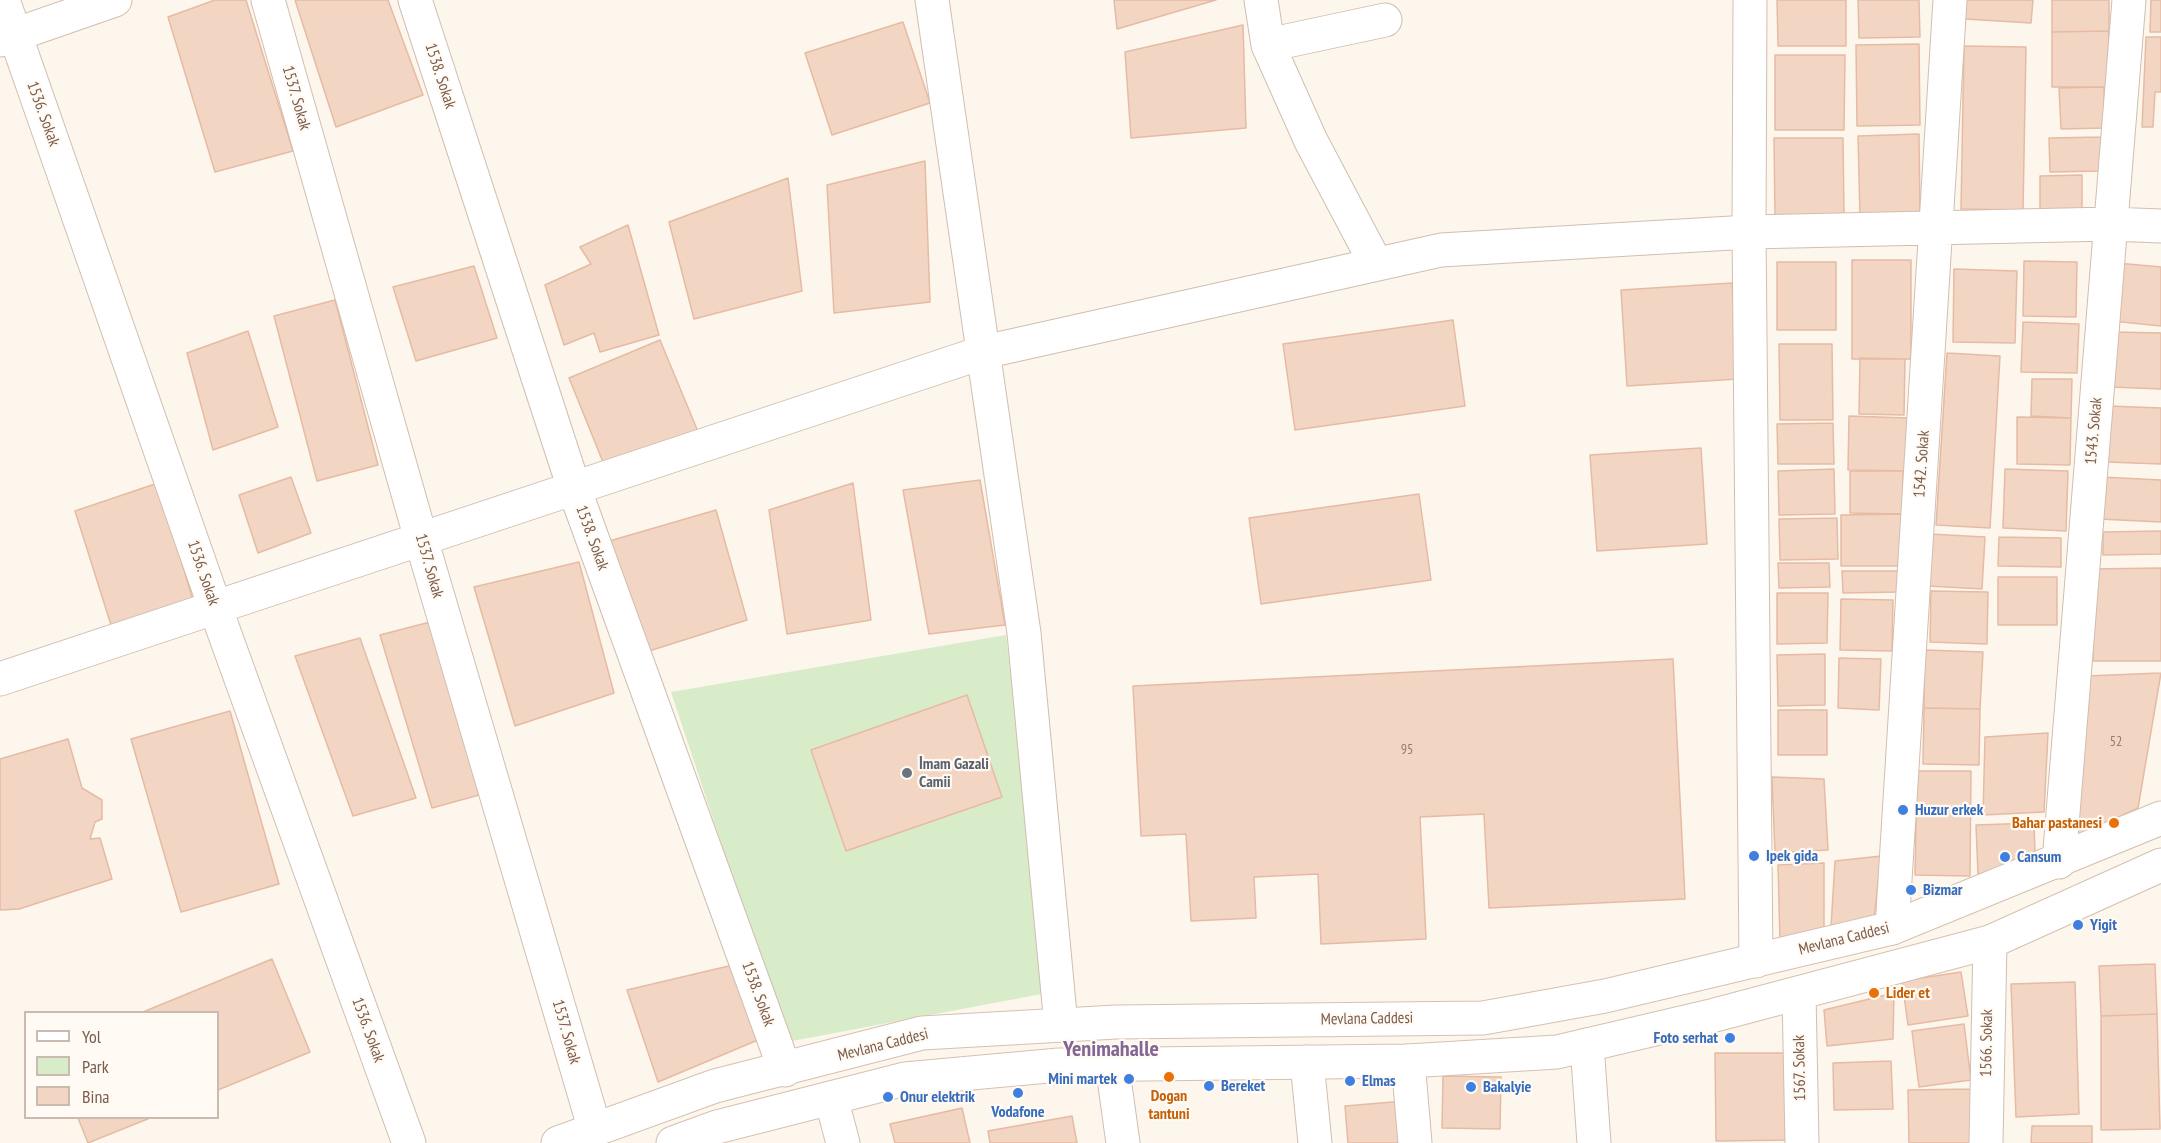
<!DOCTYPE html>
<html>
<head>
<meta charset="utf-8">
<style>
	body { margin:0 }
	#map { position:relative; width:2161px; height:1143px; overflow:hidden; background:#fdf6ec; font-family:"PT Sans Narrow",sans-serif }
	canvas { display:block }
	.legend { position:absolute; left:24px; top:1011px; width:195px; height:108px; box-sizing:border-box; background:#fffaf3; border:2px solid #cabbb1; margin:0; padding:8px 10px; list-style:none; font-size:18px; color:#7a5c4d }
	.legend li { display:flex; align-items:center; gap:12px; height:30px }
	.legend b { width:30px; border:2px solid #cabbb1 }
</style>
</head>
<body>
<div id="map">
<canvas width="2161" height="1143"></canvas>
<ul class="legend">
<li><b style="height:8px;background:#fff"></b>Yol</li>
<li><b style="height:16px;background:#d8ecc9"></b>Park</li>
<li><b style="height:16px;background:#f3d5c3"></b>Bina</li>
</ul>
</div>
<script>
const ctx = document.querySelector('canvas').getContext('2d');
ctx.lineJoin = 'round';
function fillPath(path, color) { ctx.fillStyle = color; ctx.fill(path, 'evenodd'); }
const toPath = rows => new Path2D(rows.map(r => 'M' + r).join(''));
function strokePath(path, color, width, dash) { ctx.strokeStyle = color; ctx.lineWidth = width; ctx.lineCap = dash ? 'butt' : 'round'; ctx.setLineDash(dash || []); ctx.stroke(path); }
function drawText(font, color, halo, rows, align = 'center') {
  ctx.font = font + ' "PT Sans Narrow",sans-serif'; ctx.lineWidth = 4.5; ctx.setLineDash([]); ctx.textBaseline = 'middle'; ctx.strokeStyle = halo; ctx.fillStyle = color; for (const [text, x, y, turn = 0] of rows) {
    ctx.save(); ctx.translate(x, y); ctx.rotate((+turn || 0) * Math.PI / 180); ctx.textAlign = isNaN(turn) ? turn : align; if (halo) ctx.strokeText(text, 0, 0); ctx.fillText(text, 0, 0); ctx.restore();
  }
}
fillPath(toPath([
	[1006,635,1047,993,787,1042,671,692]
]), '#d8ecc9');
const building = toPath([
	[215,0,246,0,293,151,215,172,168,17,215,0],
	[295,0,388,0,423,95,336,127,295,0],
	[1114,0,1216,0,1117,29,1114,0],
	[1777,0,1846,0,1846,46,1778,46,1777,0],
	[1858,0,1919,0,1920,37,1859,38,1858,0],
	[1966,0,2033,0,2031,23,1965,19,1966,0],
	[2052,0,2109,0,2109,31,2052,32,2052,0],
	[2151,0,2161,0,2161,32,2150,32,2151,0],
	[903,22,930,103,832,135,805,53,903,22],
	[1243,25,1246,128,1131,138,1125,52,1243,25],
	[2109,31,2108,87,2052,87,2052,32,2109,31],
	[2146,37,2161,37,2161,92,2155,92,2153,127,2142,127,2146,37],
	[1919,44,1920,125,1857,126,1856,45,1919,44],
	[1964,46,2026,47,2023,210,1961,209,1964,46],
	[1775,55,1845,55,1844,130,1775,130,1775,55],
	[2104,87,2105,128,2061,129,2059,88,2104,87],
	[1919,134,1920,215,1860,217,1858,136,1919,134],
	[2101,137,2102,171,2050,172,2049,138,2101,137],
	[1774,138,1843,138,1844,215,1775,216,1774,138],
	[925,161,930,302,834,313,827,185,925,161],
	[2082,175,2082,210,2040,210,2040,176,2082,175],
	[788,178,802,291,694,319,669,222,788,178],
	[628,225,659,335,600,352,594,333,564,345,545,285,591,264,580,247,628,225],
	[1852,260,1911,260,1911,359,1852,359,1852,260],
	[2024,261,2077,262,2076,317,2023,316,2024,261],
	[1777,262,1836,262,1836,330,1777,330,1777,262],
	[2117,263,2161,267,2161,326,2112,321,2117,263],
	[474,266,497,338,416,361,393,287,474,266],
	[1954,269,2017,271,2015,343,1953,342,1954,269],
	[1732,283,1738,379,1627,386,1621,290,1732,283],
	[335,300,378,465,317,481,274,316,335,300],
	[1453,320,1465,406,1295,430,1283,344,1453,320],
	[2023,322,2079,324,2077,373,2021,372,2023,322],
	[248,331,278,427,213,450,187,353,248,331],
	[2112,332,2161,333,2161,389,2111,387,2112,332],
	[660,340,699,434,607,472,569,378,660,340],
	[1779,344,1832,344,1833,420,1780,420,1779,344],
	[1947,353,2000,356,1990,528,1936,525,1947,353],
	[1860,358,1905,359,1904,415,1859,414,1860,358],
	[2032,379,2072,379,2071,418,2031,416,2032,379],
	[2109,406,2161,408,2161,464,2107,462,2109,406],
	[1849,416,1908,418,1907,471,1848,470,1849,416],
	[2017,417,2071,418,2070,465,2017,464,2017,417],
	[1833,423,1834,464,1778,464,1777,424,1833,423],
	[1701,448,1707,544,1597,551,1590,455,1701,448],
	[1834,469,1835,514,1779,515,1778,471,1834,469],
	[2005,469,2068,471,2066,531,2003,528,2005,469],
	[1850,471,1903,471,1903,514,1850,513,1850,471],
	[291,477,311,533,258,553,239,495,291,477],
	[2101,477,2161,480,2161,522,2099,519,2101,477],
	[980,480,1005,625,929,634,903,490,980,480],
	[158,483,193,600,111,625,75,511,158,483],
	[853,483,871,620,787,634,769,510,853,483],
	[1419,494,1431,580,1261,604,1249,518,1419,494],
	[716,510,747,620,649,651,606,542,716,510],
	[1907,514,1907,566,1841,566,1841,515,1907,514],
	[1837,518,1838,559,1780,560,1779,519,1837,518],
	[2161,531,2161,554,2103,555,2103,532,2161,531],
	[1930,534,1985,537,1982,589,1928,586,1930,534],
	[1999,537,2061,538,2061,567,1998,566,1999,537],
	[579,562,614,693,515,726,474,587,579,562],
	[1778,563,1829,563,1830,587,1779,588,1778,563],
	[2161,568,2161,661,2093,661,2092,569,2161,568],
	[1842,571,1900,571,1900,592,1843,593,1842,571],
	[1998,577,2057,577,2057,625,1998,625,1998,577],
	[1931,591,1988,592,1987,644,1930,642,1931,591],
	[1777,593,1828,593,1827,643,1777,644,1777,593],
	[1841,599,1893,600,1892,651,1840,650,1841,599],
	[430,622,479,795,432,808,380,635,430,622],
	[360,638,416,798,353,816,295,656,360,638],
	[1924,650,1983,652,1980,709,1924,708,1924,650],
	[1825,654,1825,705,1778,706,1777,655,1825,654],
	[1839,658,1881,659,1879,710,1838,708,1839,658],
	[1673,659,1685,899,1489,908,1484,814,1420,817,1426,939,1321,944,1318,874,1254,877,1256,918,1191,921,1186,834,1141,836,1133,686,1673,659],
	[2161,673,2138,808,2077,837,2086,676,2161,673],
	[967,695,1002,797,846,851,811,750,967,695],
	[1924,708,1980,709,1979,765,1923,764,1924,708],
	[1778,710,1827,710,1827,755,1778,755,1778,710],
	[230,711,279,884,181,912,131,739,230,711],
	[2048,733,2044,812,1983,815,1985,737,2048,733],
	[68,739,82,788,102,800,102,819,95,822,90,839,100,838,112,879,19,909,0,910,0,759,68,739],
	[1917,771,1971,771,1970,876,1915,875,1917,771],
	[1772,777,1824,779,1828,850,1775,853,1772,777],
	[2034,823,2035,853,1978,875,1976,825,2034,823],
	[1881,856,1874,920,1831,927,1835,861,1881,856],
	[1824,863,1824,934,1780,942,1778,865,1824,863],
	[272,959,310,1052,218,1090,218,1012,143,1012,272,959],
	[2155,964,2157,1014,2101,1016,2099,966,2155,964],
	[733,965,758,1040,658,1082,627,990,733,965],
	[1961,972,1968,1016,1908,1025,1902,981,1961,972],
	[2075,982,2079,1114,2016,1117,2011,984,2075,982],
	[1894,993,1893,1039,1827,1046,1824,1010,1894,993],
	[2157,1014,2160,1129,2101,1130,2101,1016,2157,1014],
	[1964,1024,1971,1080,1919,1087,1912,1031,1964,1024],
	[1715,1053,1791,1053,1792,1140,1716,1141,1715,1053],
	[1891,1061,1893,1109,1834,1110,1833,1063,1891,1061],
	[1443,1076,1501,1077,1500,1129,1442,1128,1443,1076],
	[1972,1089,1973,1143,1909,1143,1908,1090,1972,1089],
	[1405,1101,1409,1143,1348,1143,1345,1106,1405,1101],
	[962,1108,970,1143,895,1143,890,1124,962,1108],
	[1072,1116,1077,1143,990,1143,988,1131,1072,1116],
	[78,1118,150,1118,88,1143,78,1118],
	[2032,1126,2092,1126,2092,1143,2031,1143,2032,1126]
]);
fillPath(building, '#f3d5c3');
strokePath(building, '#e6bba3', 1.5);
const street = toPath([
	[3,0,215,607,409,1143],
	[268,0,421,539,595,1130],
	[415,0,574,488,785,1070],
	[932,0,1024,633,1061,1025],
	[1261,0,1268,45,1311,141,1376,264],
	[1750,0,1749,232,1756,961],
	[0,40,115,0],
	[1268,45,1385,20],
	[0,679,984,352,1441,250,1749,232,2110,224,2161,226],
	[2059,862,2129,0],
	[1892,928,1950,0],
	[1799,993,1802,1143],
	[1587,1045,1594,1143],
	[1408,1061,1415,1143],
	[1307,1062,1315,1143],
	[1112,1064,1123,1143],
	[831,1098,843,1143],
	[1986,1143,1990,942]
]);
const secondary = toPath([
	[558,1143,715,1086,922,1033,1116,1022,1483,1018,1605,996,1892,928,2161,818],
	[673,1143,717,1127,905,1079,1059,1065,1408,1061,1557,1052,1715,1015,1990,942,2161,865]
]);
strokePath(street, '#d1beb0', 35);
strokePath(secondary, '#d6c0b0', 35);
strokePath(street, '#fff', 33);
strokePath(secondary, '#fff', 33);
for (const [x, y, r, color] of [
	[907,773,6,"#6b7280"],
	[1903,810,6,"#3f7fe0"],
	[2114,823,6,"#e8710a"],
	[1754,856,6,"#3f7fe0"],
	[2005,857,6,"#3f7fe0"],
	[1911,890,6,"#3f7fe0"],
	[2078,925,6,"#3f7fe0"],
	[1874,993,6,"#e8710a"],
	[1730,1038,6,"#3f7fe0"],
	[1169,1077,6,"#e8710a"],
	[1129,1079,6,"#3f7fe0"],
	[1350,1081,6,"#3f7fe0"],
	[1209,1086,6,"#3f7fe0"],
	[1471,1087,6,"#3f7fe0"],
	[1018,1093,6,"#3f7fe0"],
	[888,1097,6,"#3f7fe0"]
]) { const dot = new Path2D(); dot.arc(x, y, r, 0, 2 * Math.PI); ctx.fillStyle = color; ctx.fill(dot); strokePath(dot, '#fffaf3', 2); }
drawText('14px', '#987a6a', null, [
	["52",2116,742],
	["95",1407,750]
]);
drawText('16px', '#7a5c4d', '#fffaf3', [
	["1538. Sokak",440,76,72],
	["1537. Sokak",296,98,74],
	["1536. Sokak",43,114,70],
	["1543. Sokak",2094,431,-85],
	["1542. Sokak",1922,464,-86],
	["1538. Sokak",592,538,70],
	["1537. Sokak",429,566,74],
	["1536. Sokak",203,573,71],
	["Mevlana Caddesi",1844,939,-14],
	["1538. Sokak",758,994,70],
	["Mevlana Caddesi",1367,1019,-1],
	["1536. Sokak",368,1030,70],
	["1537. Sokak",566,1032,74],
	["1566. Sokak",1987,1043,-89],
	["Mevlana Caddesi",883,1045,-14],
	["1567. Sokak",1800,1068,-91]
]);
drawText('bold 16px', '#5b616d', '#fffaf3', [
	["İmam Gazali",919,764],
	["Camii",919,782]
], 'left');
drawText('bold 16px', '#366cbe', '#fffaf3', [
	["Huzur erkek",1915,810],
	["Ipek gida",1766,856],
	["Cansum",2017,857],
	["Bizmar",1923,890],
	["Yigit",2090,925],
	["Foto serhat",1718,1038,"right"],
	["Mini martek",1117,1079,"right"],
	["Elmas",1362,1081],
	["Bereket",1221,1086],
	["Bakalyie",1483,1087],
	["Onur elektrik",900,1097],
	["Vodafone",1018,1112,"center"]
], 'left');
drawText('bold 16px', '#c56008', '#fffaf3', [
	["Bahar pastanesi",2102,823],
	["Lider et",1886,993,"left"],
	["Dogan",1169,1096,"center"],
	["tantuni",1169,1114,"center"]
], 'right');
drawText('bold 22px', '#846695', '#fffaf3', [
	["Yenimahalle",1111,1050]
]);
</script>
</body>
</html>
